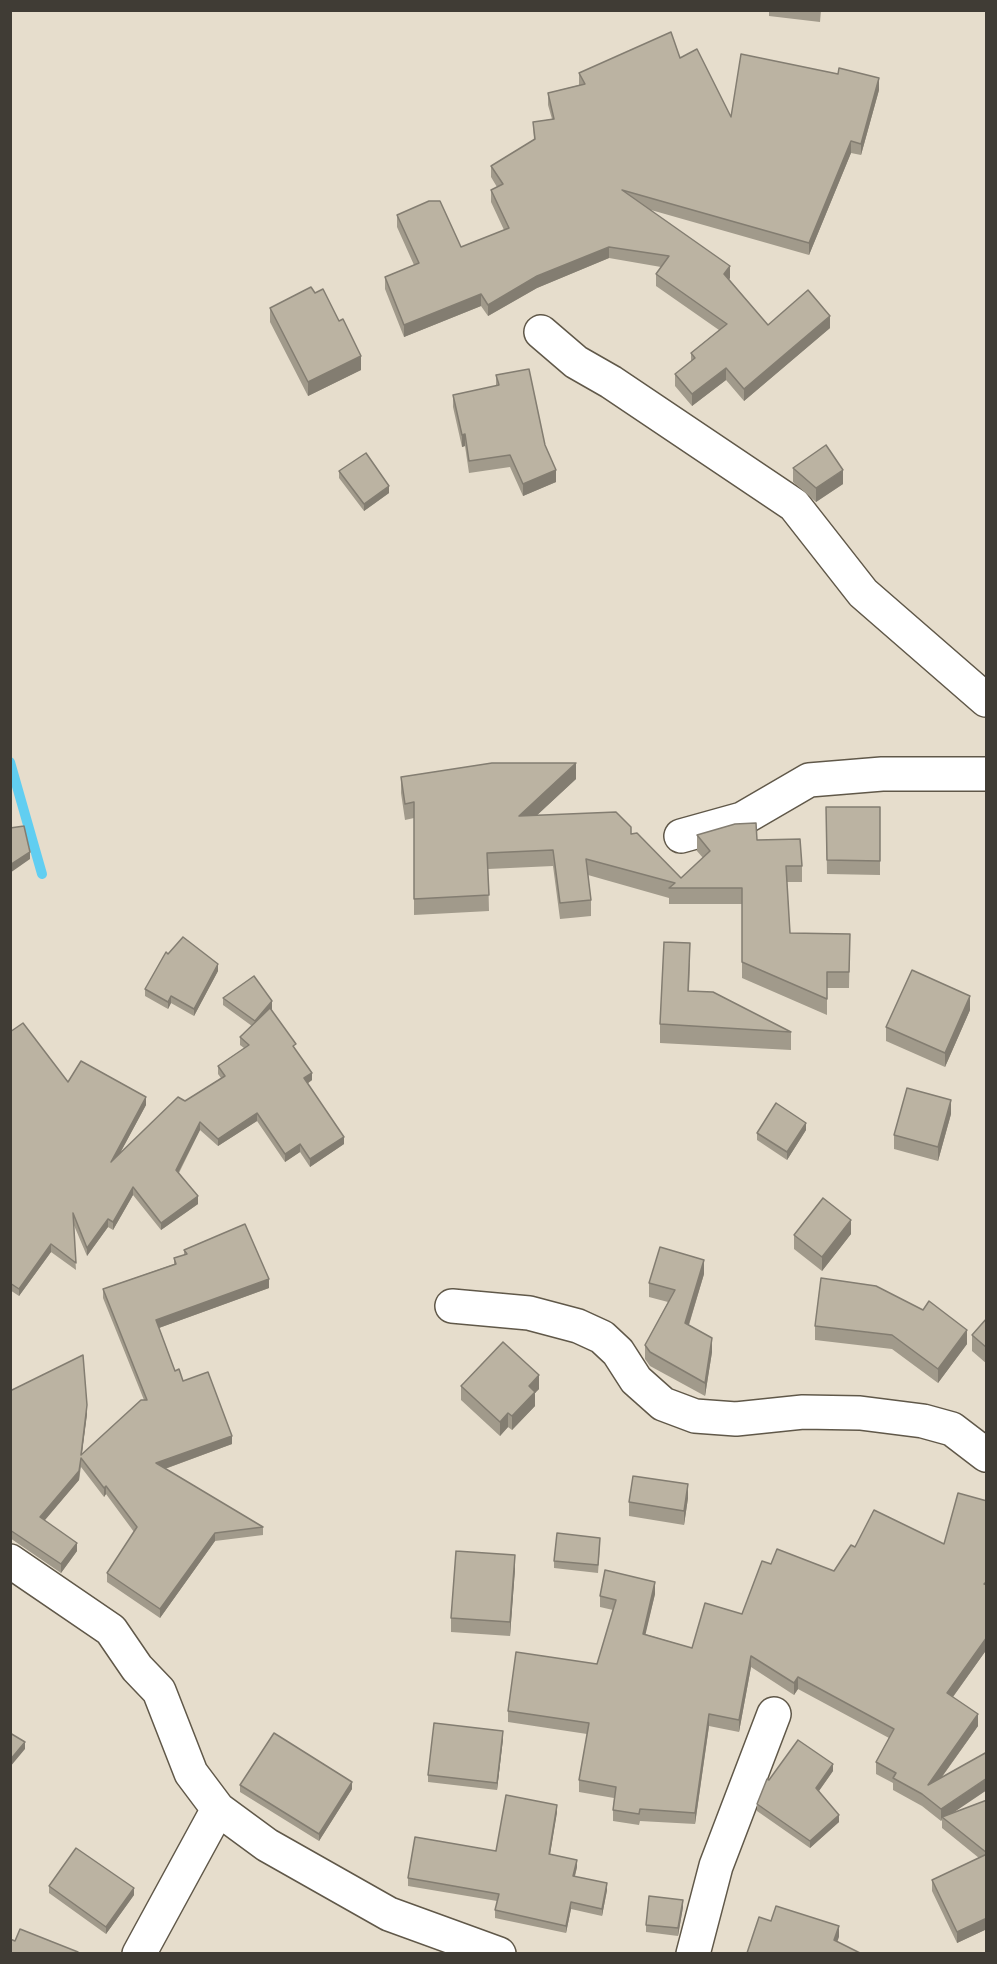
<!DOCTYPE html>
<html>
<head>
<meta charset="utf-8">
<style>
	body { margin:0 }
	#map { position:relative; width:997px; height:1964px; overflow:hidden; background:#e6ddcc; font-family:"Alegreya Sans",sans-serif }
	canvas { display:block }
	.frame { position:absolute; inset:0; border:12px solid #403c35; pointer-events:none }
</style>
</head>
<body>
<div id="map">
<canvas width="997" height="1964"></canvas>
<div class="frame"></div>
</div>
<script>
const ctx = document.querySelector('canvas').getContext('2d');
ctx.lineJoin = 'round';
const toPath = rows => new Path2D(rows.map(r => 'M' + r).join(''));
function strokePath(path, color, width, dash) { ctx.strokeStyle = color; ctx.lineWidth = width; ctx.lineCap = dash ? 'butt' : 'round'; ctx.setLineDash(dash || []); ctx.stroke(path); }
function fillPath(path, color) { ctx.fillStyle = color; ctx.fill(path, 'evenodd'); }
strokePath(toPath([
	[10,762,42,874]
]), '#61cef1', 10);
const minor = toPath([
	[541,332,576,362,611,382,794,505,863,593,986,700],
	[681,836,742,819,809,780,882,774,986,774],
	[452,1306,529,1313,578,1326,602,1337,618,1352,636,1380,663,1404,695,1416,736,1419,803,1412,860,1413,923,1421,952,1429,986,1455],
	[10,1561,111,1630,137,1668,159,1691,191,1773,218,1809,267,1845,389,1914,499,1954],
	[139,1954,218,1809],
	[693,1954,716,1866,774,1714]
]);
strokePath(minor, '#605849', 36);
strokePath(minor, '#fff', 33);
fillPath(toPath([
	[769,10,821,10,820,22,769,16],
	[680,58,731,117,879,90,861,155,851,153,809,255,651,210,730,278,729,279,768,325,830,328,744,401,726,380,692,406,675,386,675,374,691,362,691,353,719,330,656,286,656,274,661,267,609,258,537,288,488,316,481,306,404,337,385,289,385,277,414,265,397,227,397,215,461,247,504,230,491,202,491,190,497,187,491,177,491,166,534,140,533,122,552,119,548,105,548,93,579,85,579,73],
	[315,293,361,370,308,396,270,322,270,308],
	[496,375,545,445,556,482,523,496,510,467,469,473,465,446,462,447,453,407,453,395,496,386],
	[793,468,843,484,816,502,793,482],
	[339,471,389,493,364,511,339,478],
	[401,777,576,779,537,815,631,834,681,878,703,858,697,851,697,835,757,840,802,866,802,882,787,882,790,933,850,934,849,988,827,988,827,1015,742,978,742,904,669,904,669,898,588,875,591,900,591,916,560,919,553,866,488,869,489,911,414,915,414,818,405,820,401,793],
	[826,807,880,807,880,875,827,874],
	[690,962,689,991,791,1032,791,1050,660,1043,660,1024],
	[218,971,194,1016,171,1003,168,1009,145,996,145,989],
	[223,998,272,1009,271,1010,296,1051,312,1080,307,1084,344,1144,310,1167,300,1152,285,1162,257,1121,218,1146,200,1130,179,1173,198,1204,161,1230,133,1195,113,1230,108,1227,87,1256,73,1223,76,1270,51,1252,19,1296,10,1290,10,1032,68,1082,146,1105,120,1153,185,1101,221,1078,218,1074,218,1066,244,1048,240,1045,240,1037,252,1026,223,1005],
	[970,1010,945,1067,886,1041,886,1027],
	[951,1114,938,1161,894,1149,894,1135],
	[806,1130,787,1160,757,1140,757,1133],
	[851,1234,822,1271,794,1249,794,1235],
	[184,1250,269,1288,159,1328,175,1371,232,1444,165,1469,263,1527,263,1535,215,1541,160,1618,107,1582,107,1573,134,1532,106,1494,104,1497,81,1467,79,1480,44,1520,77,1551,61,1573,10,1538,10,1391,87,1414,82,1454,144,1400,103,1298,103,1289,174,1264,174,1258,184,1255],
	[704,1274,689,1325,712,1352,705,1396,650,1366,645,1359,645,1345,668,1302,649,1297,649,1283],
	[987,1318,987,1364,972,1351,972,1335],
	[815,1326,967,1344,938,1383,892,1349,815,1340],
	[461,1386,539,1389,535,1393,535,1406,512,1430,508,1427,500,1436,461,1400],
	[688,1498,684,1525,629,1516,629,1502],
	[987,1501,987,1649,953,1697,978,1726,942,1777,952,1813,987,1800,987,1929,957,1943,932,1891,932,1880,979,1858,942,1828,942,1820,941,1821,922,1806,893,1790,893,1783,876,1774,876,1762,889,1738,798,1689,794,1695,751,1667,739,1732,709,1726,695,1824,640,1821,639,1825,613,1821,613,1810,614,1798,579,1792,579,1780,587,1734,508,1722,508,1711,597,1664,613,1610,600,1607,600,1596,655,1594,645,1634,692,1648,742,1614,771,1564,834,1571,855,1547,944,1544],
	[600,1545,598,1573,554,1568,554,1561],
	[515,1569,510,1636,451,1632,451,1618],
	[503,1739,497,1790,428,1782,428,1775],
	[833,1771,819,1791,839,1822,810,1848,757,1811,757,1804,769,1780],
	[240,1785,352,1789,319,1841,240,1792],
	[557,1812,550,1854,577,1867,575,1876,607,1890,602,1916,571,1909,566,1933,495,1918,495,1910,497,1901,408,1886,408,1878,496,1851],
	[49,1886,134,1895,106,1934,49,1893],
	[683,1907,678,1936,646,1932,646,1925]
]), '#a19a8b');
fillPath(toPath([
	[879,78,879,90,861,155,861,144],
	[851,141,851,153,809,255,809,243],
	[609,247,609,258,537,288,488,316,488,305,537,276],
	[730,266,730,278,724,286,724,274],
	[481,294,481,306,404,337,404,325],
	[830,316,830,328,744,401,744,389],
	[361,356,361,370,308,396,308,382],
	[726,368,726,380,692,406,692,394],
	[465,434,465,446,462,447,462,435],
	[556,470,556,482,523,496,523,484],
	[843,470,843,484,816,502,816,488],
	[389,486,389,493,364,511,364,504],
	[576,763,576,779,519,832,519,816],
	[30,852,30,859,10,873,10,865],
	[218,964,218,971,194,1016,194,1009],
	[171,996,171,1003,168,1009,168,1002],
	[970,996,970,1010,945,1067,945,1053],
	[272,1001,272,1009,255,1028,255,1021],
	[312,1073,312,1080,304,1086,304,1078],
	[146,1097,146,1105,111,1170,111,1162],
	[951,1100,951,1114,938,1161,938,1147],
	[257,1113,257,1121,218,1146,218,1139],
	[200,1122,200,1130,176,1177,176,1170],
	[806,1123,806,1130,787,1160,787,1152],
	[344,1137,344,1144,310,1167,310,1159],
	[300,1144,300,1152,285,1162,285,1154],
	[133,1187,133,1195,113,1230,113,1222],
	[198,1196,198,1204,161,1230,161,1223],
	[108,1219,108,1227,87,1256,87,1248],
	[851,1220,851,1234,822,1271,822,1257],
	[51,1244,51,1252,19,1296,19,1289],
	[704,1260,704,1274,685,1337,685,1323],
	[269,1279,269,1288,156,1329,156,1320],
	[967,1330,967,1344,938,1383,938,1369],
	[712,1338,712,1352,705,1396,705,1383],
	[539,1375,539,1389,535,1393,535,1406,512,1430,512,1416,529,1386],
	[87,1405,87,1414,81,1459,81,1455],
	[508,1413,508,1427,500,1436,500,1422],
	[232,1436,232,1444,156,1472,156,1463],
	[81,1458,79,1480,40,1526,40,1517],
	[688,1484,688,1498,684,1525,684,1511],
	[106,1486,106,1494,104,1497,104,1488],
	[215,1533,215,1541,160,1618,160,1609],
	[77,1543,77,1551,61,1573,61,1564],
	[515,1555,515,1569,510,1636,510,1622],
	[655,1582,655,1594,643,1645,643,1634],
	[987,1637,987,1649,947,1705,947,1693],
	[751,1656,751,1667,739,1732,739,1720],
	[798,1677,798,1689,794,1695,794,1683],
	[709,1714,709,1726,695,1824,695,1813],
	[978,1714,978,1726,928,1796,928,1785],
	[503,1731,503,1739,497,1790,497,1783],
	[25,1742,25,1749,10,1767,10,1760],
	[833,1764,833,1771,816,1795,816,1788],
	[987,1778,987,1790,944,1819,942,1817,941,1821,941,1809],
	[352,1782,352,1789,319,1841,319,1834],
	[557,1805,557,1812,549,1861,549,1854],
	[839,1815,839,1822,810,1848,810,1841],
	[577,1860,577,1867,573,1883,573,1876],
	[607,1883,607,1890,602,1916,602,1909],
	[134,1888,134,1895,106,1934,106,1927],
	[683,1900,683,1907,678,1936,678,1928],
	[571,1902,571,1909,566,1933,566,1926],
	[987,1918,987,1929,957,1943,957,1932],
	[839,1926,839,1937,834,1951,834,1940]
]), '#837d71');
const building = toPath([
	[671,32,680,58,697,49,731,117,741,54,838,74,839,68,879,78,861,144,851,141,809,243,622,190,730,266,724,274,768,325,808,290,830,316,744,389,726,368,692,394,675,374,695,358,691,353,727,324,656,274,669,256,609,247,537,276,488,305,481,294,404,325,385,277,419,263,397,215,429,201,440,201,461,247,509,228,491,190,503,184,491,166,535,139,533,122,554,119,548,93,585,84,579,73,671,32],
	[311,287,315,293,323,289,339,321,343,319,361,356,308,382,270,308,311,287],
	[529,369,545,445,556,470,523,484,510,455,469,461,465,434,462,435,453,395,499,385,496,375,529,369],
	[826,445,843,470,816,488,793,468,826,445],
	[366,453,389,486,364,504,339,471,366,453],
	[492,763,576,763,519,816,616,812,631,827,631,834,637,833,681,878,710,851,697,835,735,824,756,823,757,840,800,839,802,866,786,866,790,933,850,934,849,972,827,972,827,999,742,962,742,888,669,888,675,883,586,859,591,900,560,903,553,850,487,853,489,895,414,899,414,802,405,804,401,777,492,763],
	[826,807,880,807,880,861,827,860,826,807],
	[24,826,30,852,10,865,10,828,24,826],
	[183,937,218,964,194,1009,171,996,168,1002,145,989,166,952,168,954,183,937],
	[664,942,690,943,688,991,713,992,791,1032,660,1024,664,942],
	[912,970,970,996,945,1053,886,1027,912,970],
	[254,976,272,1001,255,1021,223,998,254,976],
	[270,1008,296,1044,293,1046,312,1073,304,1078,344,1137,310,1159,300,1144,285,1154,257,1113,218,1139,200,1122,176,1170,198,1196,161,1223,133,1187,113,1222,108,1219,87,1248,73,1213,76,1263,51,1244,19,1289,10,1283,10,1032,23,1023,68,1082,81,1061,146,1097,111,1162,178,1097,185,1101,225,1076,218,1066,249,1045,240,1037,270,1008],
	[907,1088,951,1100,938,1147,894,1135,907,1088],
	[776,1103,806,1123,787,1152,757,1133,776,1103],
	[823,1198,851,1220,822,1257,794,1235,823,1198],
	[245,1224,269,1279,156,1320,175,1371,179,1369,183,1381,208,1372,232,1436,156,1463,263,1527,215,1533,160,1609,107,1573,137,1527,106,1486,104,1488,81,1458,79,1471,40,1517,77,1543,61,1564,10,1530,10,1391,83,1355,87,1405,81,1455,141,1400,147,1400,103,1289,176,1264,174,1258,187,1254,184,1250,245,1224],
	[660,1247,704,1260,685,1323,712,1338,705,1383,650,1352,645,1345,675,1290,649,1283,660,1247],
	[821,1278,876,1286,923,1310,929,1301,967,1330,938,1369,892,1335,815,1326,821,1278],
	[987,1318,987,1348,972,1335,987,1318],
	[503,1342,539,1375,529,1386,535,1392,512,1416,508,1413,500,1422,461,1386,503,1342],
	[633,1476,688,1484,684,1511,629,1502,633,1476],
	[958,1493,987,1501,987,1581,984,1584,987,1585,987,1637,947,1693,978,1714,928,1785,987,1752,987,1778,941,1809,922,1794,893,1778,896,1773,876,1762,894,1729,798,1677,794,1683,751,1656,739,1720,709,1714,695,1813,640,1809,639,1814,613,1810,616,1787,579,1780,589,1723,508,1711,516,1652,597,1664,616,1600,600,1596,605,1570,655,1582,643,1634,692,1648,705,1603,742,1614,762,1561,771,1564,777,1549,834,1571,851,1545,855,1547,874,1510,944,1544,958,1493],
	[557,1533,600,1538,598,1565,554,1561,557,1533],
	[456,1551,515,1555,510,1622,451,1618,456,1551],
	[434,1723,503,1731,497,1783,428,1775,434,1723],
	[10,1733,25,1742,10,1760,10,1733],
	[274,1733,352,1782,319,1834,240,1785,274,1733],
	[798,1740,833,1764,816,1788,839,1815,810,1841,757,1804,767,1779,769,1780,798,1740],
	[506,1795,557,1805,549,1854,577,1860,573,1876,607,1883,602,1909,571,1902,566,1926,495,1910,499,1894,408,1878,415,1837,496,1851,506,1795],
	[987,1800,987,1853,942,1817,987,1800],
	[76,1848,134,1888,106,1927,49,1886,76,1848],
	[987,1854,987,1918,957,1932,932,1880,987,1854],
	[649,1896,683,1900,678,1928,646,1925,649,1896],
	[776,1906,839,1926,834,1940,860,1953,747,1953,759,1917,771,1921,776,1906],
	[20,1929,78,1952,78,1953,10,1953,10,1939,15,1941,20,1929]
]);
fillPath(building, '#bbb3a2');
strokePath(building, '#837d71', 1.5);
</script>
</body>
</html>
